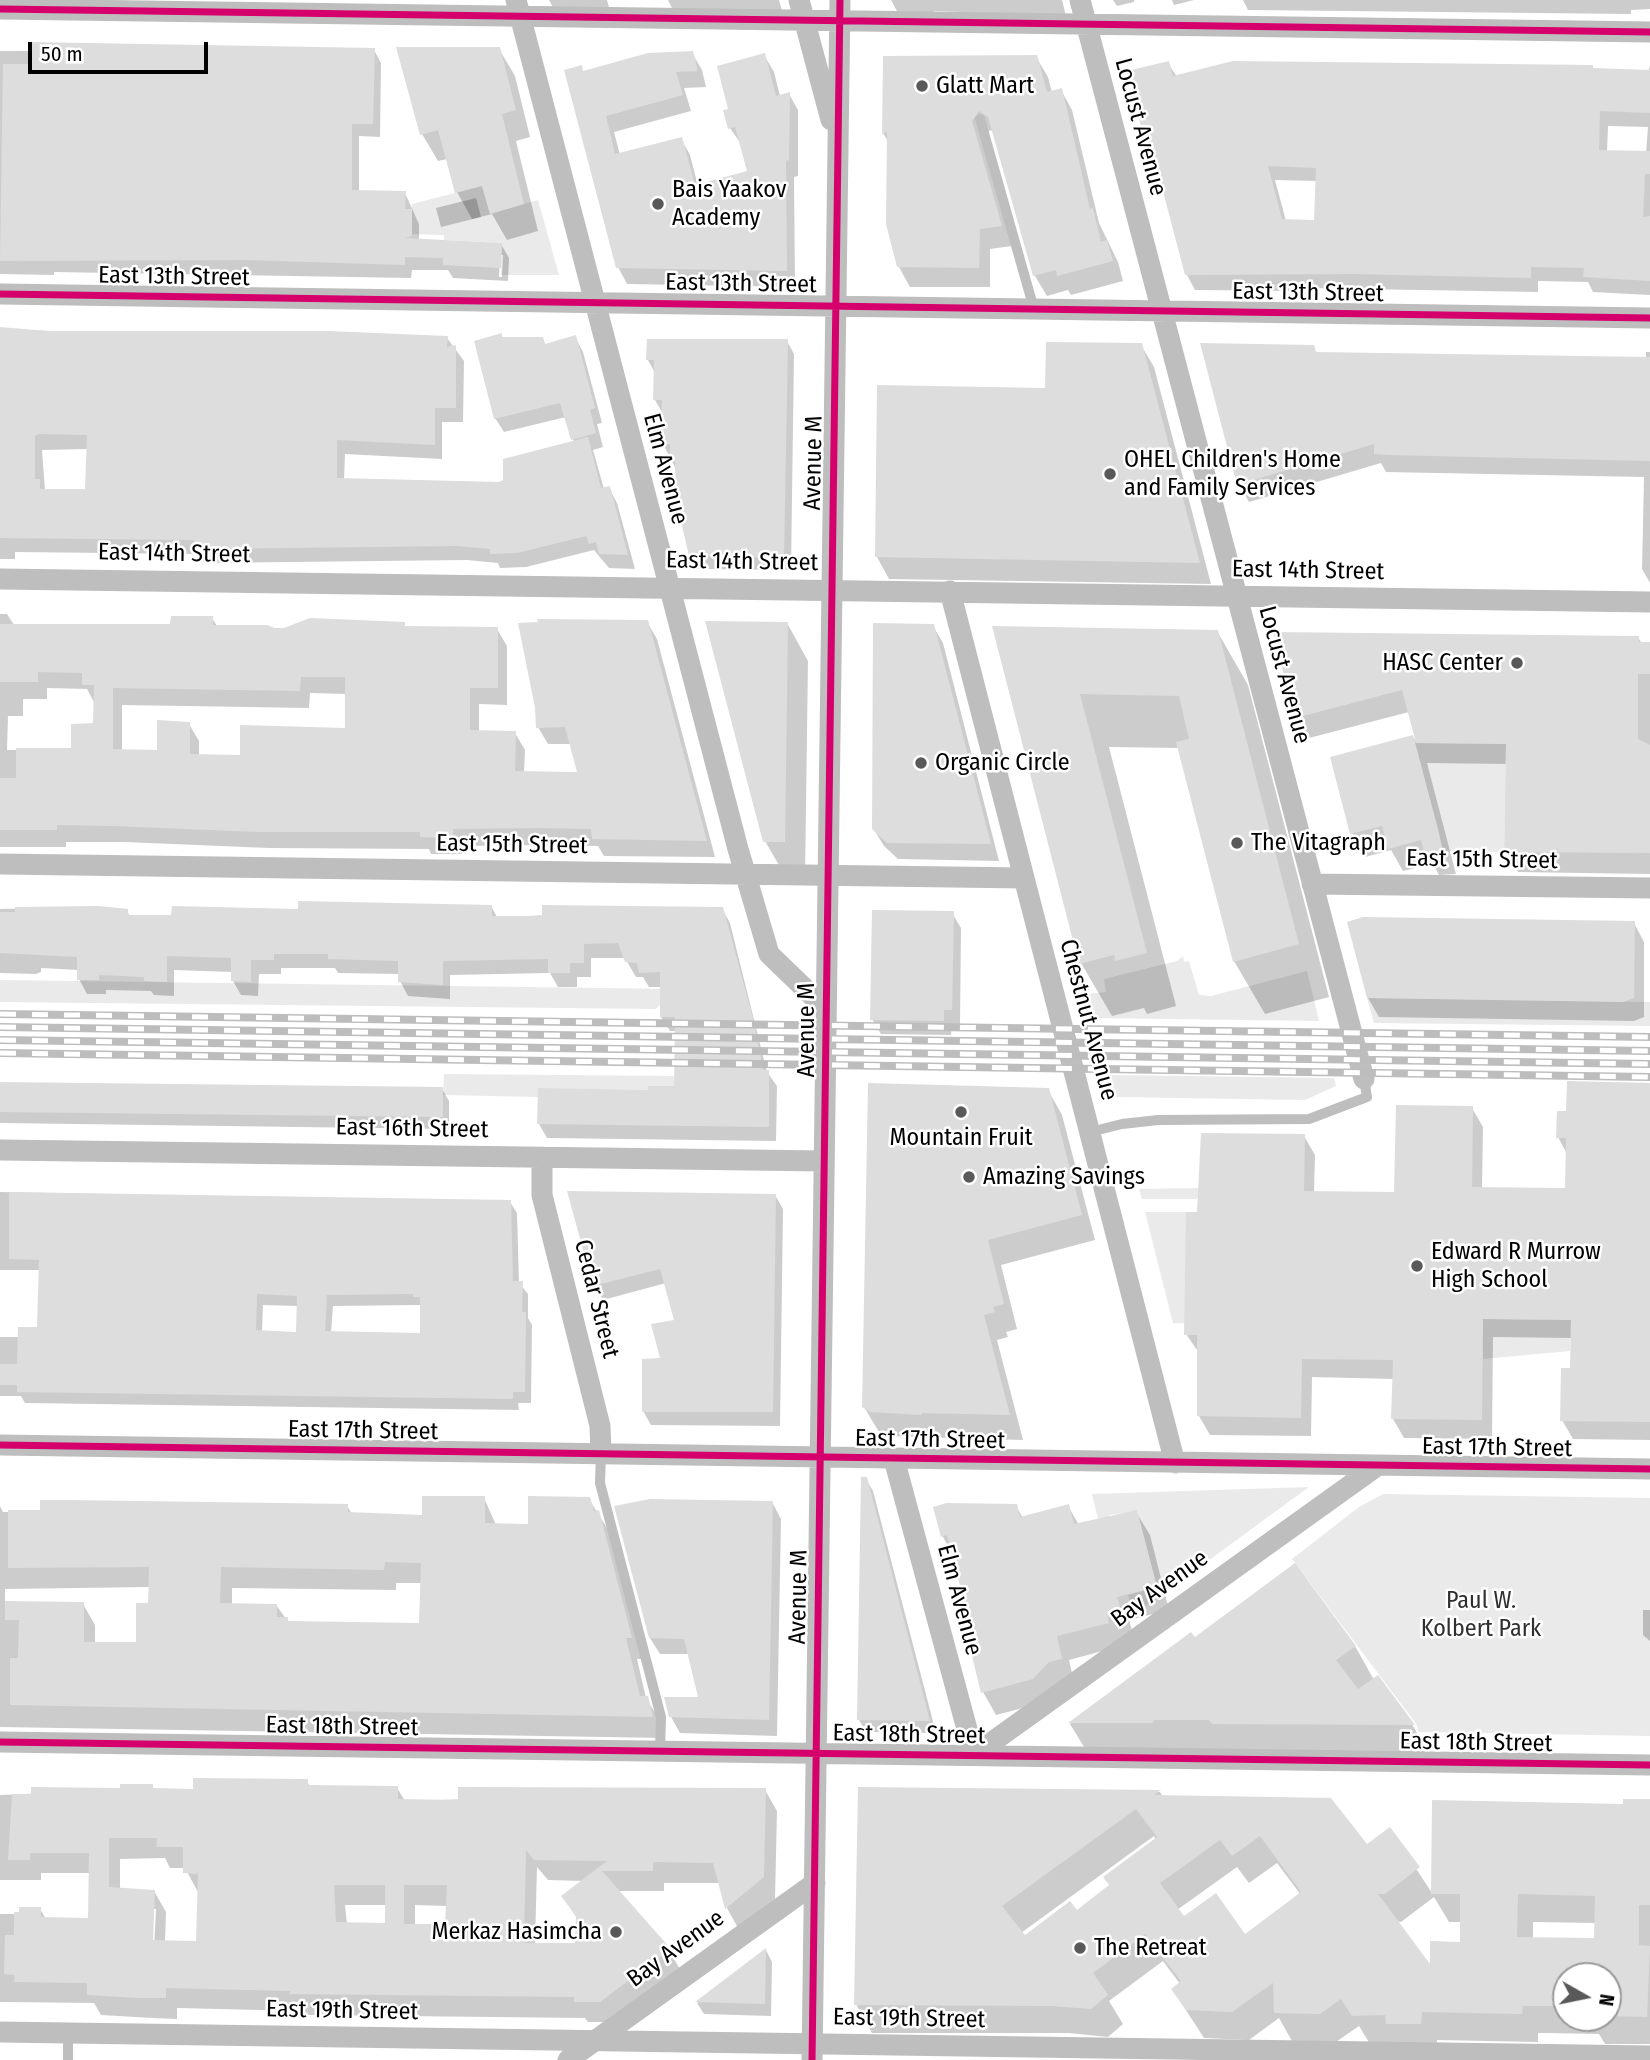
<!DOCTYPE html>
<html>
<head>
<meta charset="utf-8">
<style>
	body { margin:0 }
	#map { position:relative; width:1650px; height:2060px; overflow:hidden; background:#fff; font-family:"Fira Sans Condensed",sans-serif }
	canvas { display:block }
	.north { position:absolute; left:1552px; top:1962px; width:70px; height:70px; box-sizing:border-box; background:#fff; border:2px solid #999; border-radius:50%; rotate:99deg; font-size:19px; font-weight:700; line-height:28px; text-align:center; color:#000 }
	.north::after { content:''; display:block; margin:auto; width:24px; height:32px; background:#595959; clip-path:polygon(50% 0,100% 100%,50% 72%,0 100%) }
	.scale { position:absolute; left:28px; top:42px; width:180px; height:32px; box-sizing:border-box; border:4px solid #000; border-top:0; padding-left:9px; font-size:21px; line-height:24px; white-space:nowrap; color:#000; -webkit-text-stroke:5px #fff; paint-order:stroke }
</style>
</head>
<body>
<div id="map">
<canvas width="1650" height="2060"></canvas>
<div class="north">N</div>
<div class="scale">50 m</div>
</div>
<script>
const ctx = document.querySelector('canvas').getContext('2d');
ctx.lineJoin = 'round';
function fillPath(path, color) { ctx.fillStyle = color; ctx.fill(path, 'evenodd'); }
const toPath = rows => new Path2D(rows.map(r => 'M' + r).join(''));
function strokePath(path, color, width, dash) { ctx.strokeStyle = color; ctx.lineWidth = width; ctx.lineCap = dash ? 'butt' : 'round'; ctx.setLineDash(dash || []); ctx.stroke(path); }
function drawText(font, color, halo, rows, align = 'center') {
  ctx.font = font + ' "Fira Sans Condensed",sans-serif'; ctx.lineWidth = 5; ctx.setLineDash([]); ctx.textBaseline = 'middle'; ctx.strokeStyle = halo; ctx.fillStyle = color; for (const [text, x, y, turn = 0] of rows) {
    ctx.save(); ctx.translate(x, y); ctx.rotate((+turn || 0) * Math.PI / 180); ctx.textAlign = isNaN(turn) ? turn : align; if (halo) ctx.strokeText(text, 0, 0); ctx.fillText(text, 0, 0); ctx.restore();
  }
}
fillPath(toPath([
	[482,186,490,214,538,200,559,275,501,275,502,243,444,240,444,235,412,234,412,204],
	[1415,743,1506,744,1504,852,1443,851],
	[1183,956,1184,962,1189,961,1199,995,1211,996,1307,971,1319,1021,1094,1018,1087,994,1106,992,1104,979,1177,961],
	[0,980,675,989,656,1009,0,1002],
	[1367,998,1650,1002,1650,1026,1374,1023],
	[444,1074,674,1076,674,1086,648,1086,648,1090,538,1089,538,1097,443,1095],
	[1110,1075,1334,1078,1336,1086,1305,1100,1115,1097],
	[1200,1188,1197,1199,1142,1199,1139,1189],
	[1145,1212,1198,1212,1197,1324,1173,1323],
	[1483,1319,1571,1320,1570,1351,1483,1359],
	[1309,1487,1134,1615,1128,1595,1157,1587,1137,1511,1109,1515,1109,1520,1099,1523,1092,1494],
	[1383,1494,1650,1498,1650,1736,1418,1732,1417,1725,1292,1559,1359,1507]
]), '#eaeaea');
fillPath(toPath([
	[476,198,481,217,441,227,436,208]
]), '#bcbcbc');
fillPath(toPath([
	[549,0,607,0,610,11,555,11],
	[668,0,779,0,783,14,673,10],
	[891,0,1062,0,1066,16,934,11,934,15,899,15],
	[1113,0,1134,0,1134,2,1117,6],
	[1172,0,1194,0,1174,5],
	[1243,0,1650,0,1650,9,1631,10,1631,14,1248,10],
	[398,49,499,49,515,76,530,137,516,141,538,231,507,240,492,214,472,219,457,192,447,159,438,161,422,134],
	[374,50,381,63,380,137,359,136,359,192,405,193,419,224,419,241,501,244,509,258,508,281,453,278,448,270,412,270,411,278,54,272,54,275,0,274,0,51],
	[500,255,503,255,502,277,499,277],
	[692,53,702,70,706,87,684,88,691,111,614,132,620,155,681,139,690,155,698,186,749,173,741,144,730,128,730,110,764,55,774,72,780,96,789,94,798,110,798,176,794,177,795,287,627,284,618,267,581,67,584,73],
	[1036,57,1048,77,1052,93,1061,90,1072,110,1099,223,1118,262,1123,281,1071,295,1068,290,1047,296,1035,276,994,132,990,130,983,142,1012,246,990,249,990,287,910,287,899,267,889,143,883,133],
	[1168,63,1177,77,1593,70,1648,72,1650,66,1650,295,1593,292,1588,282,1538,281,1538,292,1303,288,1304,291,1195,290,1187,275,1164,191,1155,177],
	[1608,126,1648,127,1646,153,1607,152],
	[1275,180,1318,181,1316,222,1286,221],
	[0,330,447,338,464,361,463,422,442,422,442,459,345,454,344,480,499,483,574,442,566,417,504,432,495,418,503,339,542,339,546,345,575,337,583,352,602,423,597,424,603,447,593,450,604,489,609,488,617,503,635,569,609,568,594,550,526,567,500,568,498,563,467,560,204,563,199,554,15,552,15,559,0,559],
	[88,449,86,491,45,490,42,450],
	[787,341,794,354,791,570,698,569,691,556,677,471,663,444,662,412,655,400,655,373,648,360],
	[1141,345,1154,367,1211,584,889,579,877,557,1047,389],
	[1646,352,1650,352,1650,583,1642,569,1644,477,1386,472,1381,463,1249,502,1239,484,1317,354,1646,359],
	[0,614,7,614,14,625,172,626,212,618,217,626,274,630,497,629,507,646,507,705,479,704,479,732,515,733,525,750,524,773,579,774,571,744,548,744,538,727,647,622,657,639,715,857,604,856,598,846,550,845,462,846,462,854,431,854,429,849,269,848,124,842,66,842,66,847,0,847],
	[47,688,87,689,94,702,95,725,73,750,7,750,8,716,23,716,23,699,47,699],
	[310,693,347,694,346,730,242,756,199,756,199,741,189,724,159,751,122,751,122,705,309,708],
	[787,623,808,661,805,879,787,879,765,841],
	[933,626,943,643,999,861,898,859,884,846,873,828],
	[994,628,1217,631,1248,685,1329,997,1265,1014,1234,961,1179,748,1109,747,1176,1006,1147,1014,1144,1008,1112,1016,1081,963],
	[1275,633,1638,637,1642,644,1650,644,1650,874,1518,872,1506,851,1507,764,1427,763,1456,874,1439,875,1433,864,1403,871,1391,850,1365,857,1352,833,1413,737,1418,744,1409,712,1309,738,1297,717],
	[491,906,497,917,722,909,730,923,767,1072,777,1086,776,1141,547,1138,539,1124,650,1092,676,1087,676,1031,670,1031,661,1017,662,987,649,987,643,977,636,977,625,958,591,958,591,977,577,977,577,987,558,987,550,973,450,975,450,999,408,996,400,981,400,974,338,973,335,968,281,968,281,974,259,974,258,996,241,995,233,981,233,972,174,970,174,996,154,995,151,991,106,990,106,994,87,994,79,979,79,970,41,968,41,972,36,974,0,973,0,909,99,907,127,911,130,917],
	[952,913,961,928,960,1024,952,1024,951,1035,881,1034,872,1019],
	[1634,923,1644,942,1644,1017,1634,1021,1379,1017,1368,998],
	[0,1083,442,1089,449,1101,449,1129,0,1123],
	[1650,1084,1650,1440,1573,1439,1562,1420,1572,1370,1572,1338,1493,1337,1492,1439,1404,1438,1393,1419,1394,1379,1312,1377,1311,1436,1210,1435,1199,1416,1199,1353,1186,1334,1199,1214,1304,1136,1315,1155,1314,1193,1396,1194,1472,1108,1483,1127,1482,1189,1567,1190,1567,1154,1558,1137,1568,1113],
	[1048,1090,1062,1115,1095,1240,1001,1265,1017,1329,1006,1332,1008,1337,997,1340,1023,1440,885,1436,879,1432,864,1407],
	[0,1192,510,1202,517,1213,519,1283,528,1294,528,1318,532,1325,531,1403,518,1403,519,1410,25,1403,21,1396,0,1396,0,1337,19,1337,39,1329,40,1270,0,1270],
	[263,1305,298,1306,297,1333,262,1332],
	[420,1305,421,1334,331,1333,333,1306],
	[569,1192,775,1195,783,1209,780,1426,651,1425,643,1411,676,1322,666,1283,603,1300,595,1286],
	[866,1479,873,1491,936,1733,866,1732,859,1720],
	[484,1498,496,1525,530,1525,589,1499,610,1533,643,1659,637,1659,646,1698,659,1719,664,1738,0,1727,0,1506,3,1512,42,1512,347,1506,352,1514,424,1516],
	[396,1583,422,1583,422,1625,289,1623,276,1605,232,1605,232,1588,396,1590],
	[150,1587,150,1605,138,1643,95,1644,95,1625,83,1604,5,1602,5,1589],
	[772,1502,781,1519,777,1736,680,1733,671,1717,700,1699,690,1654,660,1654,650,1638],
	[1016,1506,1023,1518,1068,1506,1079,1525,1136,1512,1150,1535,1169,1610,1129,1620,1134,1637,1121,1646,1069,1660,1074,1682,1046,1702,996,1715,983,1692,979,1652,955,1558,943,1537,935,1508],
	[1643,1610,1650,1610,1650,1641,1643,1635],
	[1190,1634,1194,1640,1355,1646,1374,1680,1377,1677,1413,1726,1434,1762,1092,1760,1070,1724],
	[307,1781,310,1787,397,1788,405,1801,765,1790,777,1811,775,1899,738,1928,727,1908,720,1883,664,1883,664,1891,618,1891,669,1950,681,1971,613,2022,588,2022,585,2018,304,2015,301,2011,177,2008,177,2019,152,2018,101,2015,94,2003,0,2002,0,1914,21,1914,40,1909,46,1919,90,1920,91,1873,41,1873,41,1880,0,1880,0,1795,122,1790,152,1785,154,1790,195,1790],
	[165,1858,170,1868,185,1868,199,1894,198,1943,165,1942,166,1912,154,1891,120,1890,120,1859],
	[537,1867,548,1880,584,1881,563,1896,578,1920,577,1945,535,1944],
	[345,1905,387,1905,387,1925,347,1924],
	[415,1905,448,1906,447,1926,415,1926],
	[152,1909,156,1909,154,1949,151,1949],
	[860,1789,1160,1792,1163,1797,1366,1846,1390,1829,1432,1893,1625,1805,1650,1800,1650,2044,1605,2044,1599,2034,1547,2033,1538,2033,1538,2042,1437,2040,1437,2052,1370,2044,1359,2026,1336,2042,1292,2041,1279,2018,1249,2040,1204,2038,1173,1990,1180,1984,1163,1961,1109,2001,1123,2024,1108,2037,1069,2033,872,2033,856,2004],
	[1154,1836,1156,1840,1111,1886,1076,1913,1024,1937,1021,1933],
	[1277,1863,1301,1895,1244,1937,1183,1919,1177,1910,1237,1867,1249,1883],
	[1434,1897,1449,1922,1462,1922,1462,1944,1432,1970,1396,1921,1401,1922],
	[1533,1922,1596,1923,1596,1940,1533,1939],
	[1566,1976,1608,1976,1608,2018,1566,2018],
	[766,1950,772,1962,771,2016,704,2014,697,2003]
]), '#0003');
fillPath(toPath([
	[31,42,375,48,373,124,352,124,352,190,406,191,405,209,412,209,412,236,405,238,502,243,501,268,443,265,443,258,405,257,405,265,246,260,0,261,3,64,31,64],
	[396,47,500,47,516,110,502,114,524,204,490,214,482,186,455,193,438,130,420,135],
	[693,51,698,71,676,72,683,95,606,116,615,154,682,137,695,185,747,171,735,127,728,129,723,110,728,109,717,66,765,53,776,96,790,92,789,160,786,161,787,271,616,268,564,70,582,65,583,71,648,53],
	[1037,55,1047,92,1062,88,1090,209,1093,208,1101,242,1107,240,1113,261,1057,276,1056,270,1033,276,988,117,979,111,972,121,1002,226,980,229,979,268,897,267,886,224,887,132,882,134,883,56],
	[1169,61,1173,76,1233,61,1593,65,1593,68,1650,70,1650,113,1600,111,1599,150,1650,151,1650,174,1645,174,1643,217,1650,216,1650,281,1583,277,1584,268,1531,267,1531,278,1355,274,1185,275,1159,176,1154,177,1127,71],
	[1268,166,1316,168,1314,220,1282,219],
	[0,327,48,331,328,331,448,336,447,347,456,345,456,408,435,408,435,445,337,440,337,478,499,482,503,480,503,459,588,437,601,488,610,486,628,555,599,554,596,542,589,544,586,536,517,553,490,554,490,549,457,546,194,549,194,540,0,538],
	[39,434,87,435,85,489,40,489,40,479,35,479,35,436],
	[502,333,502,337,543,337,545,344,576,335,595,408,590,410,596,433,571,440,560,403,494,419,474,341],
	[647,339,788,339,784,558,689,556,676,500,675,461,670,461,670,444,661,444,662,400,653,400,654,360,646,360],
	[1046,342,1142,343,1200,563,875,557,877,385,1045,388],
	[1200,343,1314,345,1316,352,1650,357,1650,461,1389,455,1374,454,1374,444,1237,485],
	[171,616,213,616,213,625,267,625,275,628,284,628,310,618,405,622,405,626,498,627,498,688,470,688,470,730,516,731,515,771,577,772,565,727,536,728,535,708,518,623,538,622,537,619,648,620,707,841,592,839,591,829,540,828,453,829,453,838,420,837,420,832,258,832,113,826,57,825,57,830,0,830,0,778,16,778,16,748,71,748,71,724,93,723,94,685,82,685,82,673,38,672,38,682,0,682,0,624,170,624],
	[301,677,345,677,345,728,240,725,240,755,190,754,190,722,157,720,157,750,113,749,113,688,300,691],
	[705,621,788,622,785,842,763,842],
	[873,623,934,624,991,844,887,843,872,829],
	[992,626,1218,630,1299,944,1233,962,1176,742,1189,739,1179,696,1080,694,1147,953,1115,961,1114,955,1079,964],
	[1273,632,1639,636,1639,642,1650,642,1650,674,1638,674,1638,739,1650,745,1650,853,1504,852,1506,744,1416,743,1402,690,1295,718],
	[1413,735,1438,829,1443,851,1424,852,1421,840,1388,849,1382,826,1350,834,1330,757],
	[298,901,492,905,492,916,542,916,542,905,723,907,753,1018,763,1070,769,1070,769,1127,537,1124,538,1088,648,1090,648,1086,674,1086,675,1017,660,1017,660,972,639,973,637,963,625,962,618,943,584,944,584,963,570,963,570,973,548,973,548,959,443,961,443,985,398,982,398,961,328,959,328,954,274,954,274,960,251,960,251,982,231,981,231,958,167,956,167,982,144,981,144,977,99,975,99,980,77,980,77,957,0,953,0,912,15,912,15,907,99,906,128,909,128,915,171,915,172,906,298,909],
	[872,910,954,911,952,1010,944,1010,944,1021,870,1020],
	[1363,917,1635,921,1634,998,1623,1002,1367,998,1347,922],
	[1567,1081,1650,1083,1650,1422,1560,1421,1561,1368,1570,1368,1571,1320,1483,1319,1482,1420,1391,1419,1393,1360,1302,1359,1301,1418,1197,1416,1197,1335,1184,1335,1186,1212,1197,1212,1201,1133,1305,1134,1304,1191,1394,1192,1396,1105,1473,1106,1472,1187,1565,1188,1566,1138,1556,1138,1557,1111,1566,1111],
	[0,1082,443,1087,443,1117,0,1112],
	[868,1083,1049,1088,1082,1215,988,1240,1004,1304,993,1307,995,1312,984,1315,1010,1415,921,1413,922,1415,870,1412,862,1407],
	[567,1191,776,1194,773,1412,642,1412,642,1359,660,1358,651,1324,674,1320,660,1269,593,1286],
	[9,1192,511,1200,513,1281,523,1281,522,1312,526,1312,525,1392,513,1392,513,1399,17,1392,17,1385,0,1385,0,1364,17,1364,18,1327,37,1327,39,1260,9,1259],
	[257,1294,297,1296,296,1332,256,1330],
	[413,1294,413,1297,420,1297,420,1333,325,1331,327,1295],
	[861,1477,867,1477,930,1721,857,1720],
	[422,1496,485,1496,485,1523,528,1524,528,1496,590,1497,594,1511,599,1510,632,1638,626,1638,640,1696,648,1696,653,1717,10,1705,10,1658,18,1658,19,1620,5,1620,5,1601,84,1602,84,1642,136,1642,136,1603,148,1603,149,1567,8,1568,8,1510,40,1510,40,1500,70,1500,348,1504,348,1512,422,1515],
	[385,1562,421,1563,419,1623,288,1621,288,1617,277,1617,277,1604,220,1603,221,1567,384,1570],
	[650,1499,773,1501,769,1720,669,1717,664,1697,698,1697,684,1639,649,1638,614,1506],
	[946,1503,1017,1504,1020,1517,1069,1504,1074,1524,1137,1510,1157,1587,1117,1597,1122,1613,1108,1617,1109,1623,1057,1636,1062,1659,1049,1662,1033,1679,981,1693,971,1652,977,1651,947,1535,941,1537,933,1507],
	[1295,1563,1356,1646,1336,1660,1358,1689,1378,1675,1415,1725,1212,1724,1209,1720,1154,1720,1153,1723,1068,1723,1191,1632,1195,1637],
	[193,1778,308,1779,308,1785,398,1786,398,1799,458,1800,458,1787,766,1788,764,1877,725,1909,713,1863,653,1862,653,1871,602,1871,671,1949,600,2002,574,2002,574,1997,290,1994,290,1991,166,1988,166,1998,139,1998,87,1995,87,1983,14,1982,15,1975,4,1974,5,1935,14,1935,14,1912,19,1912,19,1907,41,1907,41,1917,88,1918,89,1853,30,1853,30,1860,8,1860,12,1794,31,1794,31,1787,120,1788,120,1784,153,1784,153,1788,193,1789],
	[109,1838,157,1838,156,1847,183,1847,183,1873,198,1874,196,1941,153,1940,155,1890,109,1887],
	[526,1850,534,1860,607,1861,561,1896,576,1916,575,1943,524,1943],
	[334,1885,385,1885,385,1923,336,1922],
	[404,1885,447,1885,445,1924,404,1924],
	[858,1787,1161,1790,1154,1795,1331,1798,1367,1844,1390,1827,1420,1867,1385,1894,1378,1894,1430,1964,1430,1941,1460,1942,1460,1894,1431,1894,1432,1800,1623,1804,1623,1799,1650,1799,1650,1905,1639,1905,1639,1945,1650,1946,1647,2017,1608,2016,1608,1976,1566,1976,1566,2006,1523,2006,1522,2014,1422,2012,1421,2024,1386,2024,1385,2015,1352,2016,1341,1999,1320,2014,1274,2013,1273,1983,1232,2012,1186,2010,1171,1989,1181,1981,1145,1934,1093,1973,1108,1995,1091,2009,1052,2006,854,2005],
	[1136,1809,1157,1837,1103,1877,1109,1885,1077,1910,1070,1901,1025,1935,1002,1906],
	[1260,1836,1301,1892,1245,1934,1216,1893,1184,1916,1160,1883,1220,1840,1232,1856],
	[1518,1894,1595,1896,1594,1938,1517,1937],
	[766,1948,765,2004,695,2002]
]), '#ddd');
strokePath(toPath([
	[980,119,1034,309],
	[1090,1132,1122,1124,1158,1120,1309,1119,1367,1097,1364,1079],
	[601,1453,600,1483,661,1717,660,1751],
	[68,2060,68,2033]
]), '#bebebe', 10);
strokePath(toPath([
	[516,0,738,849,769,954,826,1009],
	[799,0,831,120],
	[1080,0,1364,1079],
	[0,9,1650,32],
	[0,294,1650,318],
	[0,579,1650,602],
	[950,591,1175,1463],
	[0,864,1024,878],
	[1312,884,1650,888],
	[0,1150,824,1161],
	[542,1157,542,1195,600,1426,601,1453],
	[0,1445,1650,1469],
	[894,1459,974,1755,1377,1466],
	[0,1742,1650,1765],
	[0,2032,1650,2056],
	[568,2060,815,1883],
	[812,2060,840,0]
]), '#bebebe', 21);
const rail = toPath([
	[0,1014,1650,1037],
	[0,1027,1650,1051],
	[0,1040,1650,1064],
	[0,1053,1650,1077]
]);
strokePath(rail, '#bdbdbd', 8);
strokePath(rail, '#fff', 5, [16]);
strokePath(toPath([
	[0,9,1650,32],
	[0,294,1650,318],
	[0,1445,1650,1469],
	[0,1742,1650,1765],
	[812,2060,840,0]
]), '#d6006c', 7);
for (const [x, y, r, color] of [
	[922,86,7,"#595959"],
	[658,204,7,"#595959"],
	[1110,474,7,"#595959"],
	[1517,663,7,"#595959"],
	[921,763,7,"#595959"],
	[1237,843,7,"#595959"],
	[961,1112,7,"#595959"],
	[969,1177,7,"#595959"],
	[1417,1266,7,"#595959"],
	[616,1932,7,"#595959"],
	[1080,1948,7,"#595959"]
]) { const dot = new Path2D(); dot.arc(x, y, r, 0, 2 * Math.PI); ctx.fillStyle = color; ctx.fill(dot); strokePath(dot, '#fff', 2.5); }
drawText('24px', '#000', '#fff', [
	["Glatt Mart",936,86],
	["Bais Yaakov",672,190],
	["Academy",672,218],
	["OHEL Children's Home",1124,460],
	["and Family Services",1124,488],
	["HASC Center",1503,663,"right"],
	["Organic Circle",935,763],
	["The Vitagraph",1251,843],
	["Mountain Fruit",961,1138,"center"],
	["Amazing Savings",983,1177],
	["Edward R Murrow",1431,1252],
	["High School",1431,1280],
	["Merkaz Hasimcha",602,1932,"right"],
	["The Retreat",1094,1948]
], 'left');
drawText('24px', '#000', '#fff', [
	["Locust Avenue",1140,127,75],
	["East 13th Street",174,277,1],
	["East 13th Street",741,284,1],
	["East 13th Street",1308,293,1],
	["Avenue M",814,463,-89],
	["Elm Avenue",665,469,75],
	["East 14th Street",174,554,1],
	["East 14th Street",742,562,1],
	["East 14th Street",1308,571,1],
	["Locust Avenue",1284,675,75],
	["East 15th Street",512,845,1],
	["East 15th Street",1482,860,1],
	["Chestnut Avenue",1088,1020,75],
	["Avenue M",807,1030,-90],
	["East 16th Street",412,1129,1],
	["Cedar Street",596,1299,76],
	["East 17th Street",363,1431,1],
	["East 17th Street",930,1440,1],
	["East 17th Street",1497,1448,1],
	["Bay Avenue",1160,1589,-36],
	["Avenue M",799,1597,-89],
	["Elm Avenue",959,1600,75],
	["East 18th Street",342,1727,1],
	["East 18th Street",909,1735,1],
	["East 18th Street",1476,1743,1],
	["Bay Avenue",676,1949,-36],
	["East 19th Street",342,2011,1],
	["East 19th Street",909,2019,1]
]);
drawText('24px', '#303030', '#fff', [
	["Paul W.",1481,1601],
	["Kolbert Park",1481,1629]
]);
</script>
</body>
</html>
